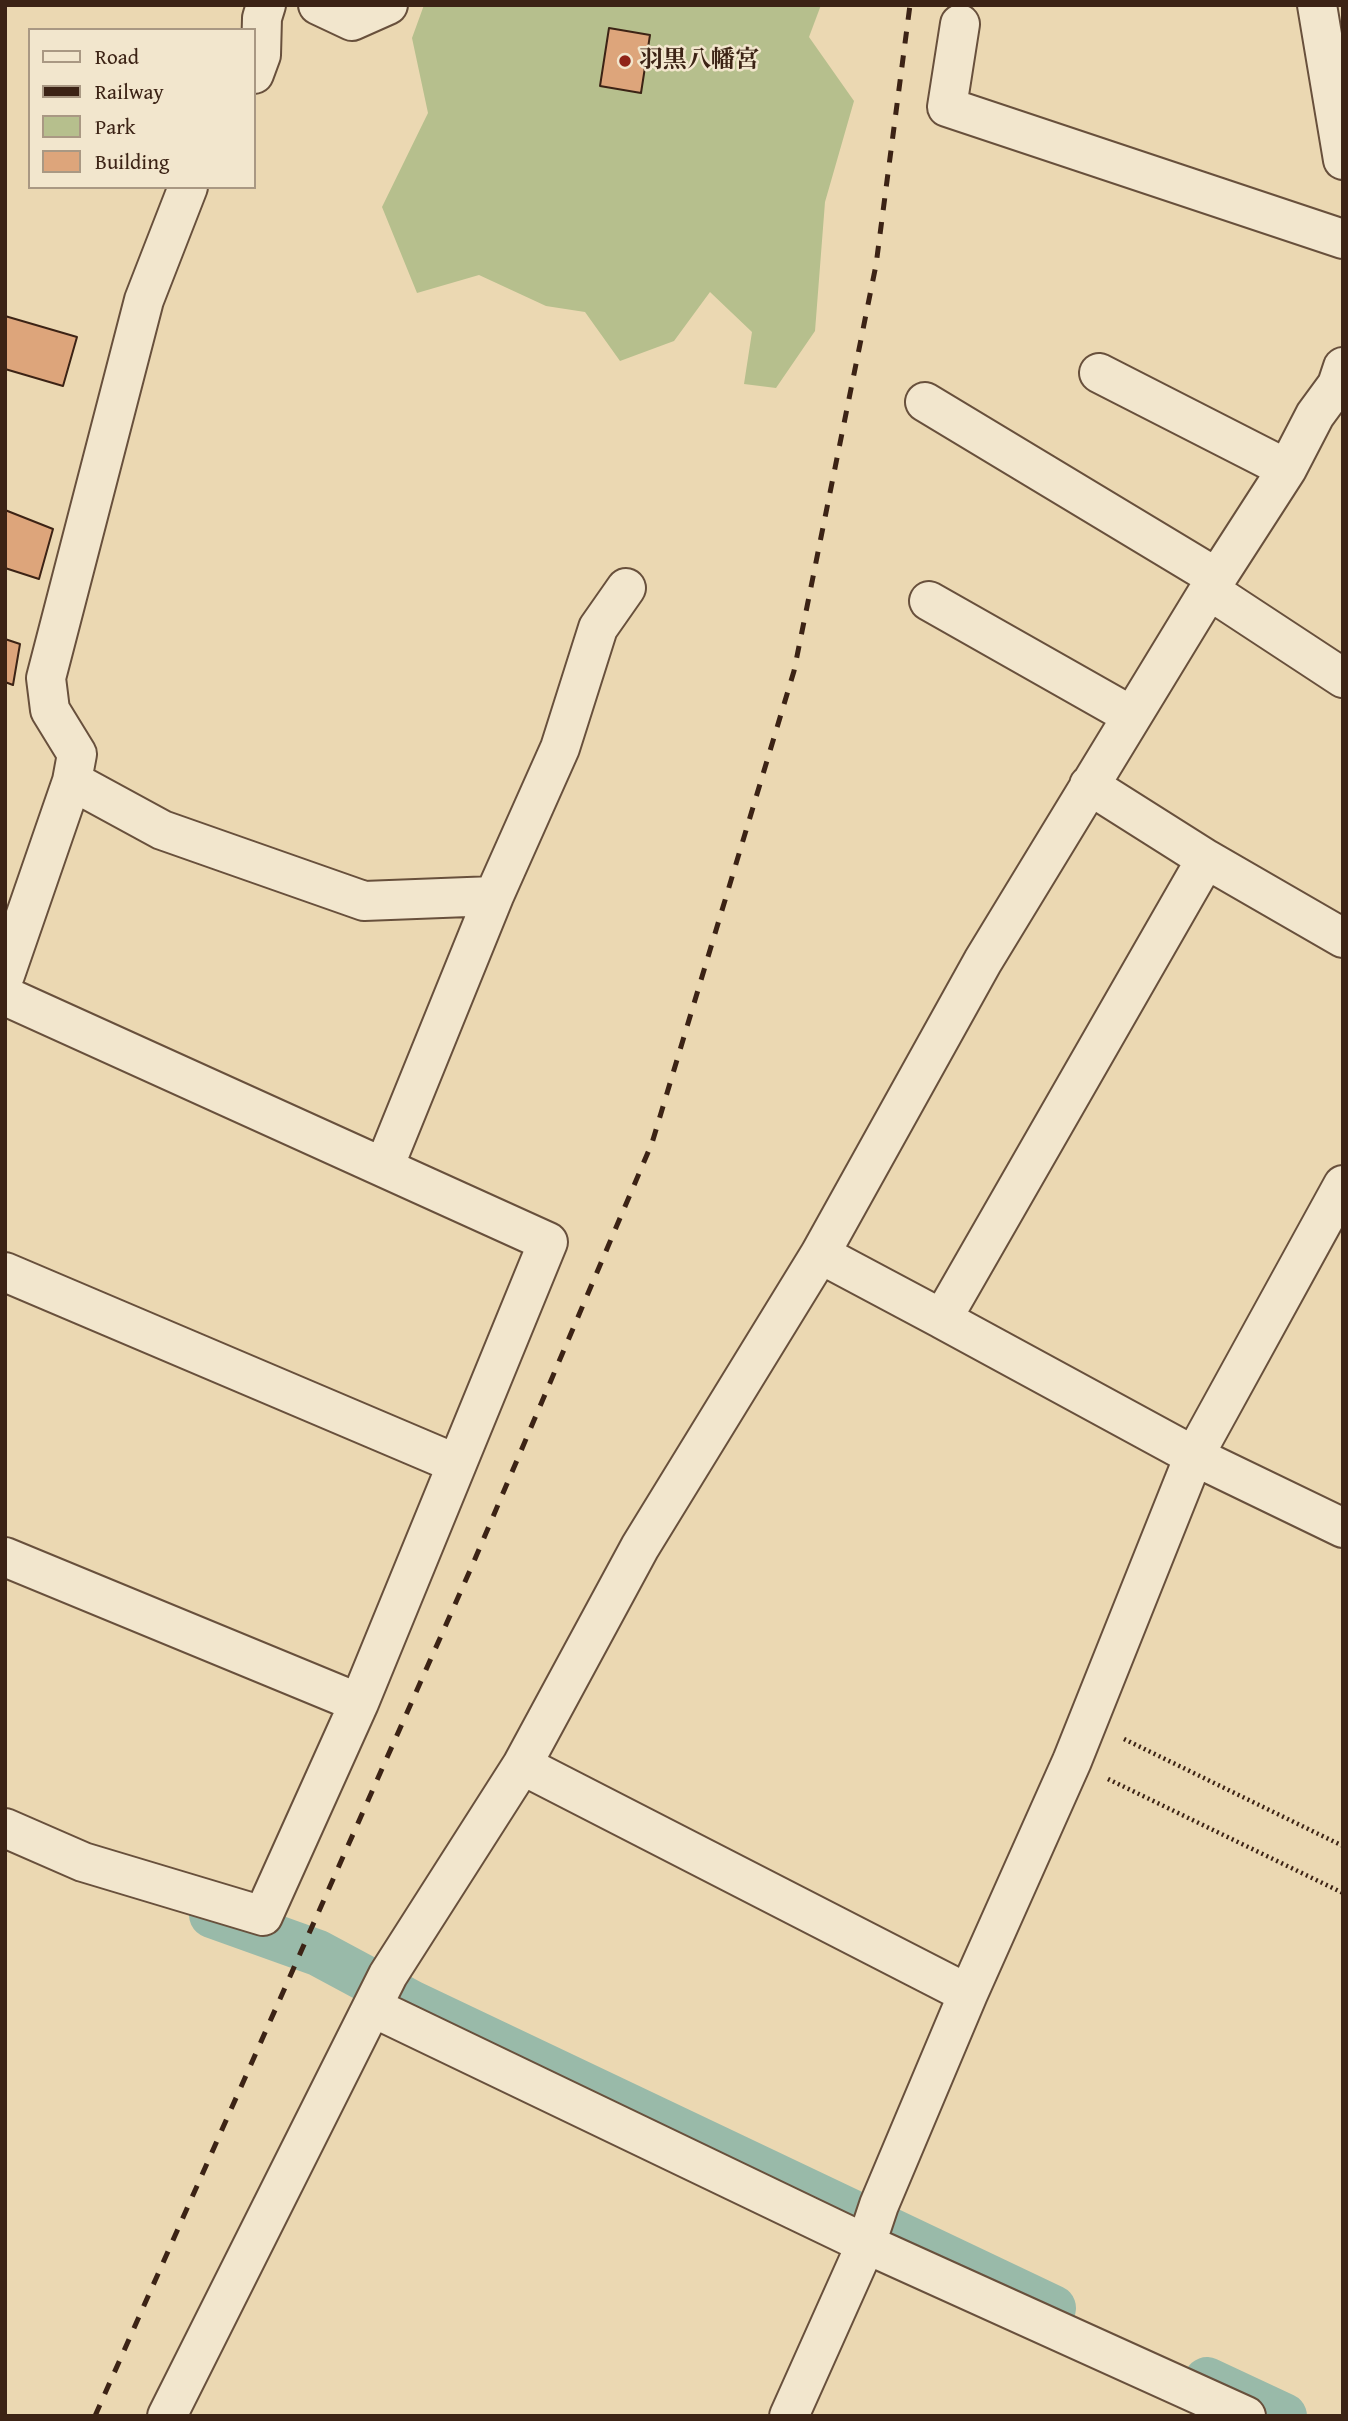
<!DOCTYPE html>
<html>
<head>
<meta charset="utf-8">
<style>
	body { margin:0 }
	#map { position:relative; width:1348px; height:2421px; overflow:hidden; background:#ebd8b2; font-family:"Gentium Book Plus",serif }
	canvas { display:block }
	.frame { position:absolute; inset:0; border:7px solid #3c2315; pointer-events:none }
	.legend { position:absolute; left:28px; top:28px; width:228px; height:161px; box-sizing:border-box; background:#f2e6cd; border:2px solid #a99883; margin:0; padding:9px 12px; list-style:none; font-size:21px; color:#3c2315 }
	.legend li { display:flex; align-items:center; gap:14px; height:35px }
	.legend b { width:35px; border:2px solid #a99883 }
</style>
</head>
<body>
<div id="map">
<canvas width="1348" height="2421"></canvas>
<div class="frame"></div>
<ul class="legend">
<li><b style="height:9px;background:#f2e6cd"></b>Road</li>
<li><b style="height:9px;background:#3c2315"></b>Railway</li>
<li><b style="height:19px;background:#b6bf8d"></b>Park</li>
<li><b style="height:19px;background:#dda57b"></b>Building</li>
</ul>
</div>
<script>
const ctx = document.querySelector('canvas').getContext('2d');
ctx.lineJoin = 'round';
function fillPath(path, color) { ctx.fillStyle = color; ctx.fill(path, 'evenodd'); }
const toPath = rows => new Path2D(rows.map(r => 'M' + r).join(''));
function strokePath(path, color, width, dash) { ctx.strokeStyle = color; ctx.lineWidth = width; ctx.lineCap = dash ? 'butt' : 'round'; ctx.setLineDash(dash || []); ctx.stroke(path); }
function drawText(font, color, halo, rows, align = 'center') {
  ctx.font = font + ' "Gentium Book Plus","Noto Serif JP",serif'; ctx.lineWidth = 5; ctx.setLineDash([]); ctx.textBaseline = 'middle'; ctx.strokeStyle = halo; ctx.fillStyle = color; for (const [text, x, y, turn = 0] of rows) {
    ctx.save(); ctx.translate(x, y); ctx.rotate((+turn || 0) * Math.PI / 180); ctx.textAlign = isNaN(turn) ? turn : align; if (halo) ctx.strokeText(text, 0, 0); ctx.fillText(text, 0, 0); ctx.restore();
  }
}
fillPath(toPath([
	[424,5,821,5,809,37,854,101,825,202,815,331,776,388,744,384,752,332,710,292,674,341,620,361,585,312,546,306,479,275,417,293,382,207,428,113,412,38]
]), '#b6bf8d');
strokePath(toPath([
	[212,1915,318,1953,411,2003,1053,2308],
	[1207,2380,1284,2416]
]), '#99baa9', 46);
const building = toPath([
	[609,28,650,35,641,93,600,86,609,28],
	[5,316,77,337,63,386,5,369,5,316],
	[5,510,53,529,39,579,5,568,5,510],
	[5,639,20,644,13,685,5,682,5,639]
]);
fillPath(building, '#dda57b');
strokePath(building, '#3c2315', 2);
const street = toPath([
	[318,5,352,21,388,5],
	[1317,5,1343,160],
	[960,24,947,107,1343,239],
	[254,74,261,55,262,18,266,5],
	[1099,373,1287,469],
	[925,402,1217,578],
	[1209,590,1343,678],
	[929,601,1132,716],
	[72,781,162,830,364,901,494,896],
	[1089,785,1206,859,942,1319,1194,1456,1343,1528],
	[1206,859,1343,938],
	[5,975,72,781,77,754,50,710,46,678,144,300,188,187],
	[5,996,548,1242,359,1703,263,1916,83,1862,5,1828],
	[384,1167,494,896,560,748,598,628,626,588],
	[820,1254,942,1319],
	[5,1272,457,1464],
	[5,1557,359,1703],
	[522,1765,968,1994],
	[372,2007,866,2244,1246,2416],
	[167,2416,388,1975,522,1765,640,1547,820,1254,983,961,1209,590,1287,469,1315,415,1337,385,1343,367],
	[789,2416,866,2244,879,2205,968,1994,1072,1761,1194,1456,1343,1185]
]);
strokePath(street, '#68503c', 42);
strokePath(toPath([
	[1124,1739,1343,1846],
	[1108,1779,1343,1893]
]), '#3c2315', 4.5, [2, 3.5]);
strokePath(street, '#f2e6cd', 38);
strokePath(toPath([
	[95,2416,472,1566,652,1143,794,671,876,265,910,5]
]), '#3c2315', 5, [12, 12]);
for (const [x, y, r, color] of [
	[625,61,7,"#8f2418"]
]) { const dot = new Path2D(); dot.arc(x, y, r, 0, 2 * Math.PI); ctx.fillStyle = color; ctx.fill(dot); strokePath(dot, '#f2e6cd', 2.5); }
drawText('bold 24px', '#3c2315', '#f2e6cd', [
	["羽黒八幡宮",639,61]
], 'left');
</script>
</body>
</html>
